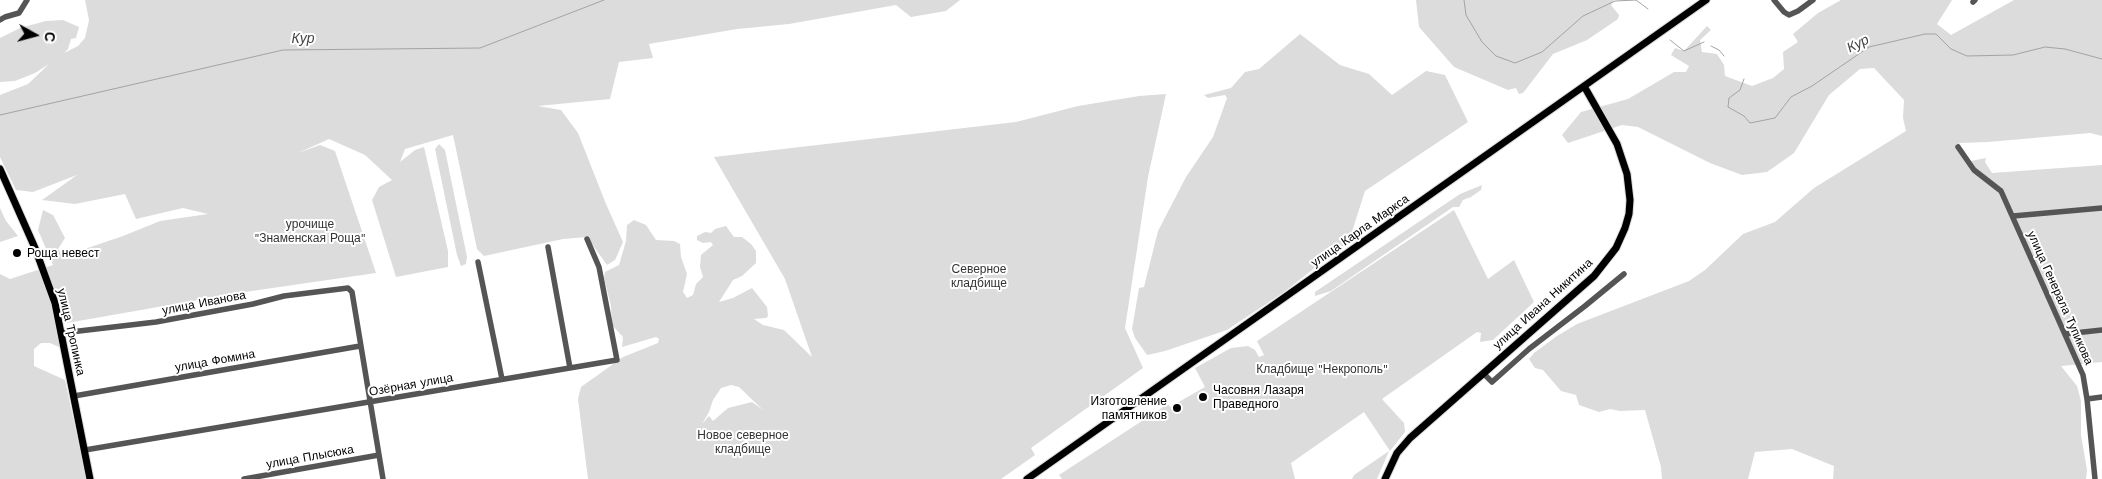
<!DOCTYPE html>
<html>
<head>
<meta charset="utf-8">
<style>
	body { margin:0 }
	#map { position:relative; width:2102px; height:479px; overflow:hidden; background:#fff; font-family:"Work Sans",sans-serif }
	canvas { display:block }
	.north { position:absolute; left:10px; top:10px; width:50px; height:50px; -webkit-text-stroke:4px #fff; paint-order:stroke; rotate:97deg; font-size:14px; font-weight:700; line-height:20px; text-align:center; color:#000 }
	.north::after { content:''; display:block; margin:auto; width:18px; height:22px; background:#000; clip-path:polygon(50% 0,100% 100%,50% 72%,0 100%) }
</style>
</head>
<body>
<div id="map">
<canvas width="2102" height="479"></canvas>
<div class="north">С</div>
</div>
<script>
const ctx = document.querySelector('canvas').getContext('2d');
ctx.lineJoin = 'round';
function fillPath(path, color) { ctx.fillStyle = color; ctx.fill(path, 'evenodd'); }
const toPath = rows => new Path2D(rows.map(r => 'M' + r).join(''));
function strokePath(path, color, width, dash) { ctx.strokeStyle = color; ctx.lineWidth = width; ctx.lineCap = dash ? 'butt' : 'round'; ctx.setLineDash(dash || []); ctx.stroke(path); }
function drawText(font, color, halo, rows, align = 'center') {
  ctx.font = font + ' "Work Sans",sans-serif'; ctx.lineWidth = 4; ctx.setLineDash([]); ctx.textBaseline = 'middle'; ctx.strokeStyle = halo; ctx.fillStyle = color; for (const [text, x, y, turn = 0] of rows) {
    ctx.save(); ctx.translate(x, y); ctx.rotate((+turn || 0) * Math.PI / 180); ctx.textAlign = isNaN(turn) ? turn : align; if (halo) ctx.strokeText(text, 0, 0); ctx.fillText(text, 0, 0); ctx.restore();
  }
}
fillPath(toPath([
	[85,0,960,0,946,11,911,17,896,5,789,24,737,29,649,44,653,58,619,62,610,99,538,106,561,110,578,133,606,204,623,242,615,260,607,265,587,237,563,239,484,256,477,249,453,135,405,149,400,162,415,150,424,147,448,251,448,267,396,277,372,200,379,187,392,180,365,155,329,139,298,153,320,145,335,151,376,273,238,293,61,324,61,348,50,343,41,343,34,349,34,366,65,380,86,479,0,479,0,274,10,279,53,265,38,230,43,210,53,215,65,238,58,249,64,256,123,236,160,221,208,214,183,208,136,219,125,194,75,204,42,200,77,175,33,192,16,190,0,157,0,95,28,84,49,64,35,73,15,81,0,82,0,38,20,28,46,21,63,20,79,27,76,38,71,39,68,49,64,53,78,46,85,38,89,20],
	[1416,0,1614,0,1611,5,1619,15,1618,19,1587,40,1553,54,1523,93,1519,94,1516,88,1508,90,1454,67,1419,27],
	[1841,0,1952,0,1937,24,1951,35,2014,0,2102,0,2102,136,2090,133,1988,142,1959,143,1971,161,1986,158,1985,162,1992,173,2102,165,2102,362,2061,366,2077,386,2081,401,2081,435,2087,470,2086,479,1833,479,1834,466,1792,449,1755,452,1748,479,1662,479,1661,467,1645,410,1620,411,1610,409,1599,412,1579,405,1576,395,1561,391,1543,370,1535,368,1529,359,1534,353,1557,336,1577,324,1689,281,1705,270,1743,234,1775,222,1814,188,1906,131,1903,118,1904,100,1874,68,1860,69,1829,95,1794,153,1767,172,1742,175,1710,163,1638,127,1622,125,1568,143,1562,135,1581,112,1628,99,1674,72,1686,72,1689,66,1671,55,1675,48,1684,51,1707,26,1711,30,1700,40,1702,52,1717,54,1724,65,1725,76,1752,86,1773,78,1784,69,1783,52,1798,42,1793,34,1818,13],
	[1300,34,1340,65,1369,74,1392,95,1426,71,1445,75,1468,122,1365,191,1349,241,1284,292,1227,330,1165,351,1147,355,1135,338,1132,329,1139,288,1144,287,1158,231,1186,177,1213,137,1227,98,1225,95,1208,98,1204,95,1231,88,1245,72,1259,69],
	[1166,94,1148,177,1125,328,1143,368,1031,448,1035,455,1001,479,588,479,578,399,581,387,623,357,658,343,659,339,656,337,622,347,623,337,612,325,611,306,604,278,605,272,619,265,626,241,627,225,634,220,646,225,656,240,674,241,680,244,681,257,687,274,683,292,687,298,693,295,696,284,703,277,700,267,701,255,713,245,711,242,703,243,697,240,697,236,705,232,711,233,715,229,726,226,734,237,742,237,751,244,756,251,756,263,742,276,733,280,719,302,733,298,752,288,767,307,768,316,766,318,754,319,763,325,784,330,812,357,785,279,714,157,1016,122,1078,106,1139,96],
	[731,385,739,387,763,410,752,402,728,408,713,421,709,416,702,424,709,412,713,400,721,388],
	[439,144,445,150,467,257,466,264,461,266,457,255,435,149],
	[1482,185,1481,190,1471,197,1463,200,1459,207,1453,207,1331,291,1315,296,1315,292,1460,194],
	[0,208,6,221,18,236,0,242],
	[1454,210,1488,279,1514,260,1534,302,1493,340,1480,342,1481,333,1477,332,1382,399,1404,423,1405,432,1390,451,1364,412,1291,463,1295,479,1062,479,1059,475,1168,404,1170,407,1205,387,1195,368,1231,348,1248,346,1255,350,1259,357,1264,355,1257,341],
	[1389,451,1377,479,1352,479,1354,475]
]), '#dcdcdc');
strokePath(toPath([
	[1464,0,1466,15,1482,42,1496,56,1515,63,1542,52,1583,16,1615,1,1636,0,1648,9],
	[1670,40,1684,51,1704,42],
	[1711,46,1719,50,1724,56],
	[1744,79,1740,90,1729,98,1728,107,1744,116,1750,123,1775,118,1791,97,1812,86,1869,47,1925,34,1936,34,1951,49,1967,56,2013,55,2045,47,2065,49,2102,59],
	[0,115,283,50,480,48,604,0]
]), '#a3a3a3', 1);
const major = toPath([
	[0,169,35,248,55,303,90,479],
	[1027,479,1706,0],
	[1385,479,1397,453,1410,438,1594,276,1616,248,1625,228,1629,214,1630,200,1627,174,1617,144,1584,86]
]);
strokePath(major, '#dbdbdb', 9);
strokePath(toPath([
	[1774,0,1784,12,1789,15,1798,11,1813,0],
	[1973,2,1975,0],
	[0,20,5,17,19,13,27,0],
	[1958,147,1974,170,2001,191,2083,375,2087,399,2095,479],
	[2013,216,2102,208],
	[548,247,570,368],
	[478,262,502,379],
	[62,333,156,322,253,304,284,296,348,288,352,292,383,479],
	[2065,334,2102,330],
	[1483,373,1492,382,1529,349,1585,306,1624,274],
	[74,396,360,346],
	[2087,399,2102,397],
	[85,450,617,360,599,267,587,239],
	[244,479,379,455]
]), '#555', 5.5);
strokePath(major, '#000', 7);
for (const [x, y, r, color] of [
	[17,253,5,"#000"],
	[1203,397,5,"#000"],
	[1177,408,5,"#000"]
]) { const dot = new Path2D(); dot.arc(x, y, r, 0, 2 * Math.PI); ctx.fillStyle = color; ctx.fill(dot); strokePath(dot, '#fff', 2); }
drawText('12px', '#333', '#fff', [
	["урочище",310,224],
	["\"Знаменская Роща\"",310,238],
	["Северное",979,269],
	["кладбище",979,283],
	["Кладбище \"Некрополь\"",1322,369],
	["Новое северное",743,435],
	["кладбище",743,449]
]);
drawText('12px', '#000', '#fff', [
	["улица Карла Маркса",1360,231,-35],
	["улица Генерала Тупикова",2060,298,66],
	["улица Иванова",204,303,-11],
	["улица Ивана Никитина",1543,304,-42],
	["улица Тропинка",71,332,77],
	["улица Фомина",215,361,-10],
	["Озёрная улица",411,385,-10],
	["улица Плысюка",310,457,-10]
]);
drawText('12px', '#000', '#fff', [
	["Роща невест",27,253],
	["Часовня Лазаря",1213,390],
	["Праведного",1213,404],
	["Изготовление",1167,401,"right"],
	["памятников",1167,415,"right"]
], 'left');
drawText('italic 14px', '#444', '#fff', [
	["Кур",303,39],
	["Кур",1858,44,-27]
]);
</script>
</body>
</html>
